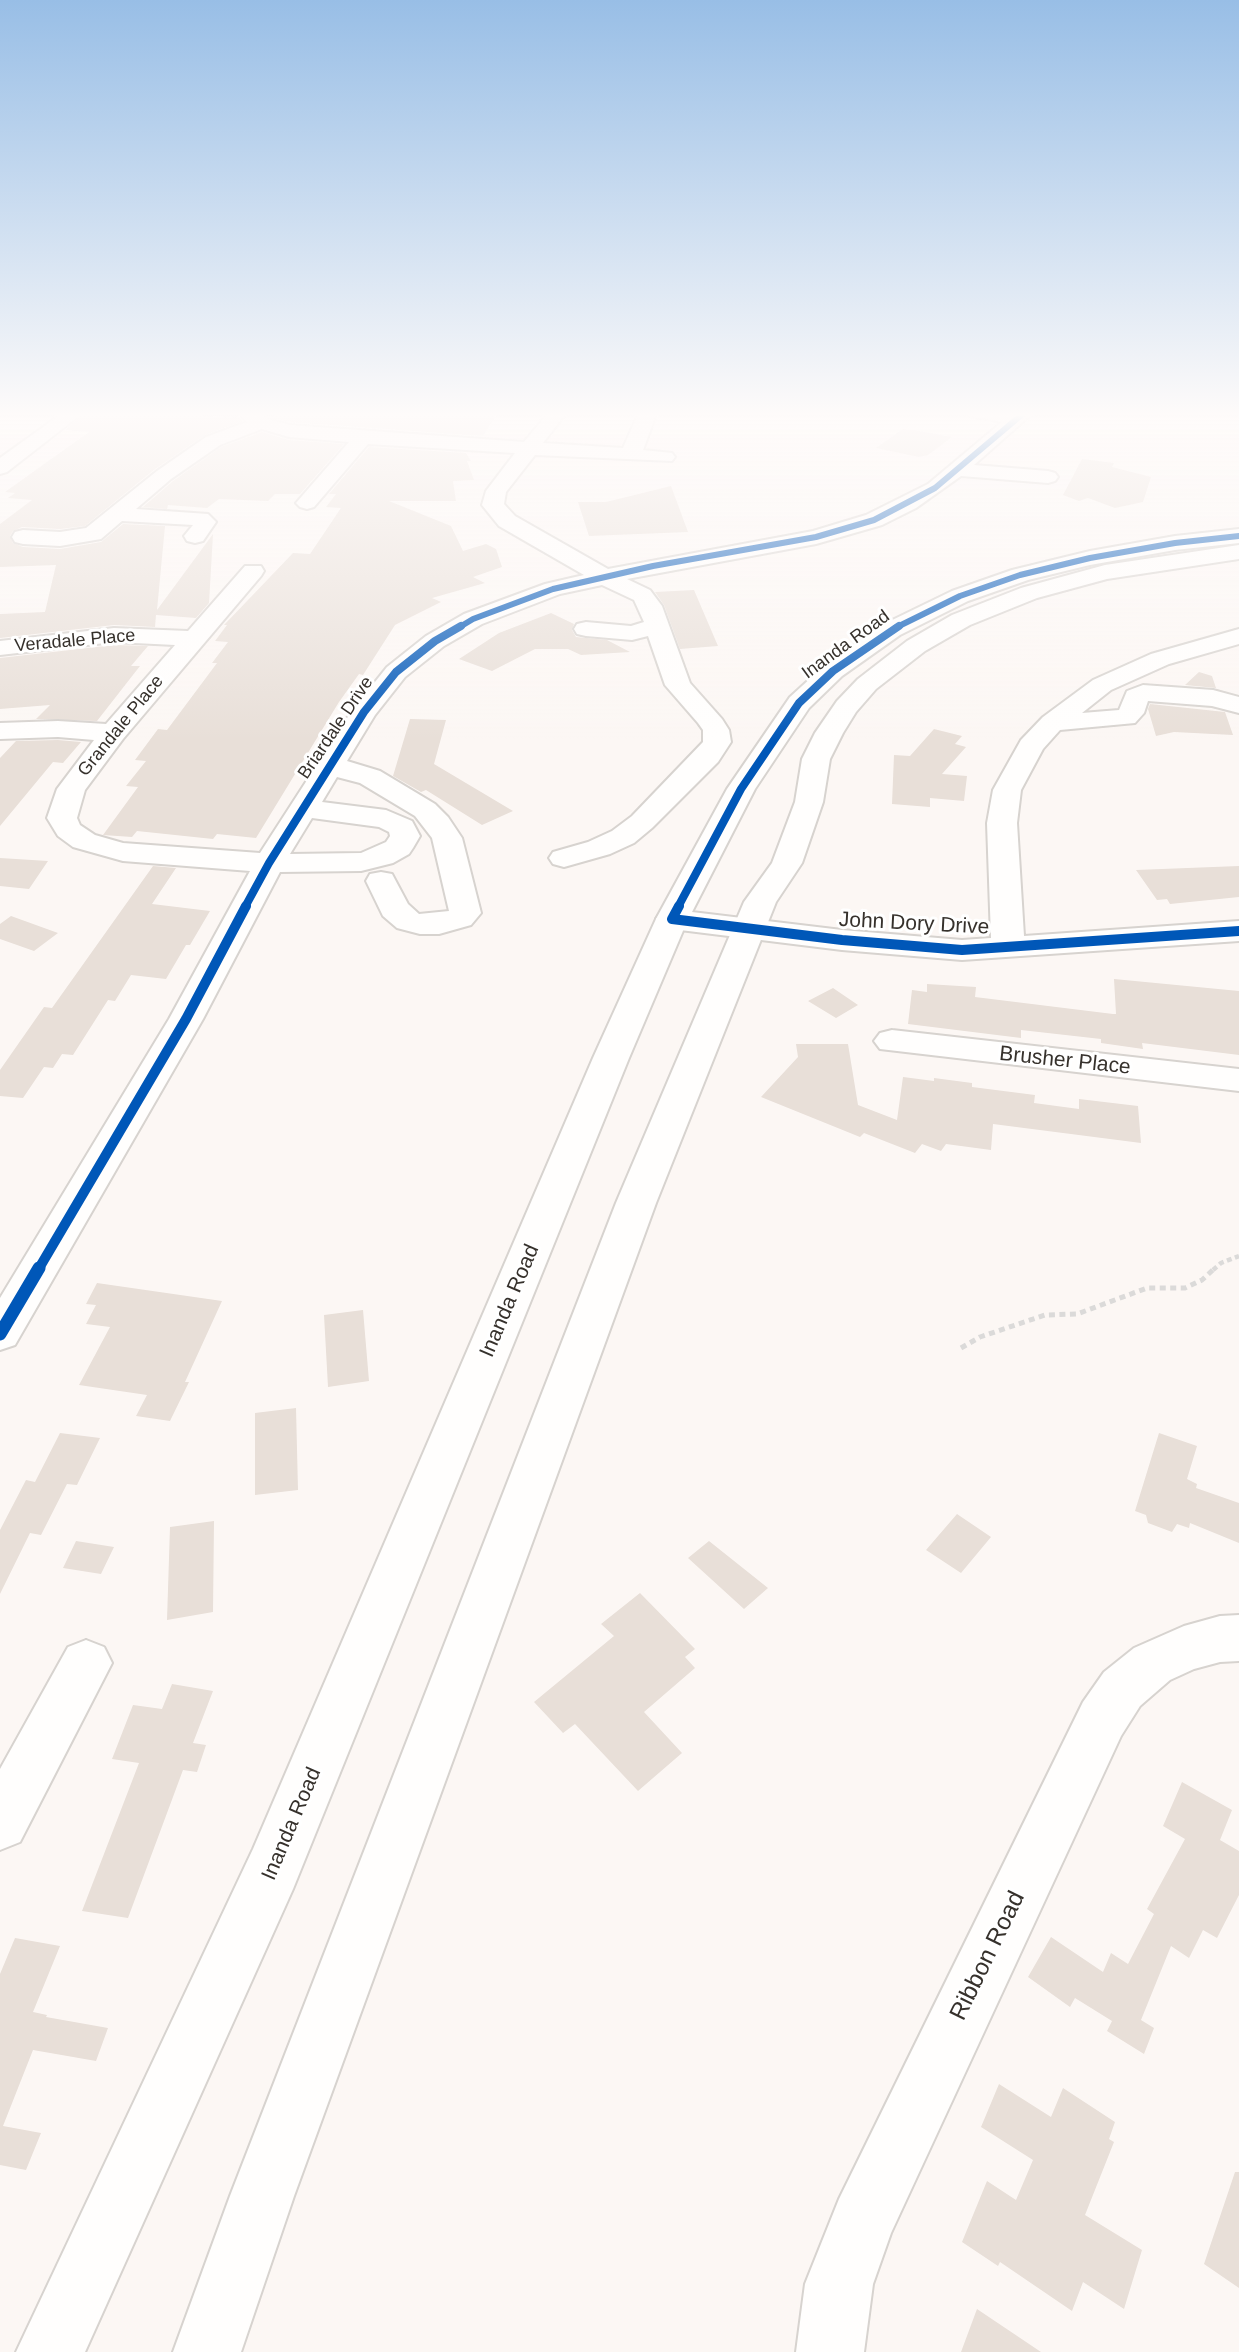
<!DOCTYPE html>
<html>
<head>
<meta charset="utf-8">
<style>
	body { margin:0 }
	canvas { display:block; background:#fcf7f4 }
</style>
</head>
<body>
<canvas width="1239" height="2352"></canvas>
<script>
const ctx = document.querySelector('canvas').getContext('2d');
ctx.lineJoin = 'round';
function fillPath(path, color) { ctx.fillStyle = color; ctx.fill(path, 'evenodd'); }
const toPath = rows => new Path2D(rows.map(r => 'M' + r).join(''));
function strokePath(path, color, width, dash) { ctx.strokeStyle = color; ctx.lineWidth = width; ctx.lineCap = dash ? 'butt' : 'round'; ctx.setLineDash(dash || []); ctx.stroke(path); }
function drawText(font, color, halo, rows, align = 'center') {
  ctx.font = font + ' Helvetica,sans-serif'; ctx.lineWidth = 6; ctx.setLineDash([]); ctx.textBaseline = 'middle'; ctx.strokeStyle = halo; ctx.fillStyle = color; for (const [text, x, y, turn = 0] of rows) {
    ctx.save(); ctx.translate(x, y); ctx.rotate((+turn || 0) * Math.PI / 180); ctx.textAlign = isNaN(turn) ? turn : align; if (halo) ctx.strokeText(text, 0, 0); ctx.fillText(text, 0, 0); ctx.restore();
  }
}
fillPath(toPath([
	[86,412,137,412,240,418,242,421,205,435,155,469,85,526,60,529,22,527,13,531,10,536,13,543,23,547,60,549,101,542,123,524,165,526,157,610,213,534,209,603,196,618,156,615,155,627,114,625,0,638,0,614,45,612,56,565,0,567,0,524,32,500,8,498,15,493,5,492,89,432,65,430],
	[279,412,498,412,483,436,290,422,273,418],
	[903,429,914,430,952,437,928,455,919,457,876,448],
	[262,432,289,440,344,444,300,494,275,494,268,501,219,499,207,508,168,505,167,509,143,507,173,481,221,447],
	[369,447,466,453,471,461,467,461,474,480,453,481,456,501,389,501,451,526,463,551,486,544,496,549,502,567,473,577,485,583,432,598,441,602,395,625,363,675,359,674,339,702,256,838,217,834,213,839,137,831,132,837,103,835,138,787,126,786,146,761,135,760,158,729,167,730,217,663,212,663,228,642,215,641,227,625,224,625,293,553,310,554,341,508,326,507,336,494,329,494],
	[1082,459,1114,463,1112,467,1151,477,1143,502,1115,508,1088,498,1079,501,1063,495],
	[671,486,688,532,589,536,578,502,606,502],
	[694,590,718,646,680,649,664,605,655,592],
	[551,613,574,624,572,630,576,637,607,640,630,652,581,655,568,649,535,649,492,671,459,659,499,633],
	[114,645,148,646,131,666,140,666,97,721,36,719,50,705,0,709,0,658],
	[1199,672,1212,676,1216,688,1185,685],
	[1150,704,1225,712,1233,735,1174,732,1156,736,1148,709],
	[410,719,446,720,434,764,513,811,482,825,426,790,421,792,393,776],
	[934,729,962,736,955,744,966,747,942,774,967,776,964,801,930,798,930,807,892,804,894,755,910,756],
	[58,740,81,742,63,763,53,762,0,826,0,758,16,741],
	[0,858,48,861,29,889,0,886],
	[153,866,176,868,152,904,210,911,190,945,186,945,166,979,131,975,115,1001,108,1000,73,1055,62,1054,53,1068,44,1067,23,1098,0,1096,0,1070,44,1007,52,1008],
	[1239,866,1239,897,1170,904,1167,899,1157,900,1136,870],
	[11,916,58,933,34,951,0,939,0,924],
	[1114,979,1239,991,1239,1055,1142,1043,1143,1049,1101,1043,1101,1039,1021,1030,1021,1038,908,1024,912,990,927,992,927,984,976,987,975,997,1113,1014,1116,1014],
	[833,988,858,1005,836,1018,808,1001],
	[796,1044,848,1044,858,1105,897,1120,903,1077,934,1081,934,1078,972,1083,972,1087,1035,1095,1034,1103,1079,1109,1079,1099,1138,1106,1141,1143,993,1124,991,1150,946,1144,941,1151,922,1144,915,1153,864,1133,860,1137,761,1097,798,1057],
	[97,1283,222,1301,185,1382,189,1382,170,1421,136,1416,147,1395,79,1385,110,1327,86,1324,96,1305,86,1304],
	[363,1310,369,1381,328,1387,324,1315],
	[296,1408,298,1490,255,1495,255,1413],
	[60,1433,100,1438,77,1485,67,1484,41,1535,30,1533,0,1594,0,1530,26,1480,35,1482],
	[1159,1433,1197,1446,1187,1479,1197,1484,1196,1488,1239,1503,1239,1543,1190,1523,1189,1528,1177,1524,1172,1532,1148,1523,1146,1515,1135,1511],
	[957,1514,991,1537,961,1573,926,1550],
	[214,1521,213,1612,167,1620,170,1527],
	[76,1541,114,1547,101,1574,63,1568],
	[709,1541,768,1588,744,1609,688,1558],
	[640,1593,695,1649,685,1657,695,1668,644,1712,682,1753,638,1791,575,1724,563,1733,534,1702,614,1636,601,1624],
	[172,1684,213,1691,193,1743,206,1745,197,1772,183,1770,128,1918,82,1911,139,1763,112,1759,133,1705,162,1709],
	[1182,1782,1232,1810,1220,1840,1239,1851,1239,1895,1217,1938,1203,1930,1189,1958,1171,1946,1141,2020,1154,2028,1144,2054,1107,2031,1112,2021,1075,1998,1070,2007,1028,1977,1051,1937,1103,1972,1111,1953,1128,1964,1154,1914,1147,1909,1185,1839,1163,1826],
	[15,1938,60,1946,33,2012,47,2015,46,2017,108,2028,96,2061,33,2050,3,2126,41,2133,26,2170,0,2165,0,1974],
	[999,2084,1051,2117,1063,2088,1115,2122,1109,2139,1114,2142,1085,2215,1142,2250,1124,2309,1083,2282,1072,2311,1000,2262,998,2266,962,2242,987,2181,1016,2200,1033,2160,981,2127],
	[1235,2172,1239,2172,1239,2288,1204,2264],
	[977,2309,1041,2352,961,2352]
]), '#e8dfd8');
const minor = toPath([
	[64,412,84,412,7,472,0,474,0,458,64,412],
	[238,412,258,412,268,419,290,425,524,442,549,412,567,412,543,443,623,448,639,412,657,412,643,450,672,453,675,457,672,461,535,455,506,492,504,504,515,516,608,569,813,531,866,515,928,484,1002,422,971,416,969,412,1034,412,974,465,1048,471,1055,473,1058,477,1055,481,1048,483,961,476,916,508,882,525,816,544,627,579,650,590,662,606,690,683,722,719,729,730,731,742,718,762,652,828,634,843,610,854,564,867,553,864,549,858,553,852,588,842,612,831,632,816,703,742,703,730,698,723,665,685,648,636,632,640,586,636,577,634,574,629,577,624,586,622,631,626,644,622,634,600,602,585,560,594,482,624,444,646,405,677,375,715,347,761,380,771,435,804,448,817,462,838,481,913,471,925,439,934,420,934,397,928,383,916,366,881,370,874,381,872,392,874,408,904,419,914,449,911,432,838,415,816,360,783,337,777,322,802,386,810,412,821,420,836,413,848,409,854,393,863,361,871,280,872,203,1019,15,1345,0,1350,0,1298,169,1019,250,871,123,861,73,847,58,836,47,818,57,789,94,740,58,737,0,739,0,723,58,721,106,724,175,645,114,642,0,655,0,641,114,628,188,631,245,566,261,566,264,571,261,576,123,739,85,790,77,818,80,825,95,835,123,843,260,853,351,712,387,667,426,636,464,614,545,584,584,575,499,526,482,505,486,491,515,453,368,444,314,507,307,509,300,507,296,503,349,442,289,437,262,429,220,445,171,479,136,509,208,514,216,522,203,541,195,543,187,541,184,536,193,525,122,521,101,539,60,546,23,544,15,542,12,537,15,532,23,530,60,532,86,528,157,471,206,437,247,422,238,412],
	[312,818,379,827,389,832,390,836,386,842,361,853,290,854,312,818],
	[1239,529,1239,543,1175,550,1090,565,1028,580,968,601,900,635,842,676,809,708,755,789,692,912,842,930,962,940,991,938,987,823,993,790,1021,740,1043,717,1093,680,1151,654,1239,629,1239,644,1169,664,1111,690,1082,713,1119,710,1127,691,1143,685,1213,690,1239,697,1239,713,1212,706,1148,701,1144,713,1135,723,1060,730,1043,749,1021,790,1017,823,1024,936,1239,921,1239,941,962,960,842,950,672,929,661,926,656,919,727,789,790,697,824,666,882,625,952,591,1012,570,1090,551,1175,536,1239,529],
	[892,1030,1239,1069,1239,1091,880,1049,874,1041,880,1033,892,1030],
	[1239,1615,1239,1661,1220,1662,1194,1669,1170,1680,1140,1706,1121,1736,891,2233,873,2284,864,2352,796,2352,805,2284,839,2199,1083,1702,1104,1672,1134,1648,1184,1626,1220,1616,1239,1615],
	[86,1640,104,1647,112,1663,20,1842,0,1850,0,1769,68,1647,86,1640]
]);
const major = toPath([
	[1239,545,1239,559,1107,579,1037,598,970,625,925,651,876,689,856,712,843,733,830,759,823,802,802,863,776,902,656,1203,294,2196,241,2352,173,2352,230,2196,616,1203,744,902,772,863,795,802,802,759,815,733,837,701,858,679,907,641,952,615,1021,588,1105,565,1239,545],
	[672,909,683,912,688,919,629,1058,293,1889,85,2352,16,2352,253,1849,593,1058,656,919,661,912,672,909]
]);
strokePath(minor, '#d7d3cf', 4);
strokePath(major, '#d7d3cf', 4);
strokePath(toPath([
	[1213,1270,1221,1263,1239,1256]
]), '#dbdad9', 4.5, [5, 3.5]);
strokePath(toPath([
	[961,1348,980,1337,1045,1315,1077,1314,1147,1288,1185,1288,1202,1280,1215,1268]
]), '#dbdad9', 5, [6, 4.5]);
fillPath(minor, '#fffefd');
fillPath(major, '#fffefd');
strokePath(toPath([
	[458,628,473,619,553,589,653,566,816,537,874,520,935,488,1025,412],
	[895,628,960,596,1020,575,1090,558,1175,543,1239,536]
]), '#0057b8', 6);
strokePath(toPath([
	[245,907,269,863,364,712,396,672,435,641,461,626],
	[678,907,741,789,799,703,833,671,899,626]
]), '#0057b8', 8);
strokePath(toPath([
	[679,906,672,919,842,940,962,950,1239,931],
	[38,1270,186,1019,246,906]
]), '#0057b8', 10);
strokePath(toPath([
	[0,1334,39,1268]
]), '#0057b8', 13);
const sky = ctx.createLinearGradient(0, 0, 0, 741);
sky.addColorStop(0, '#98bee6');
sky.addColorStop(0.56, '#fefbfa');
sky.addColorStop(1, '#fefbfa00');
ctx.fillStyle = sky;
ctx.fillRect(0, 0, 1239, 741);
drawText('18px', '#36312c', '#fff', [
	["Veradale Place",75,641,-5],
	["Inanda Road",846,645,-36],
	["Grandale Place",121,726,-51],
	["Briardale Drive",336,728,-56]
]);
drawText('21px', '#36312c', '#fff', [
	["John Dory Drive",914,924,3],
	["Brusher Place",1065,1061,6],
	["Inanda Road",510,1301,-67],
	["Inanda Road",292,1824,-67]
]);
drawText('24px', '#36312c', '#fff', [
	["Ribbon Road",988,1956,-64]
]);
</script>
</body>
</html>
